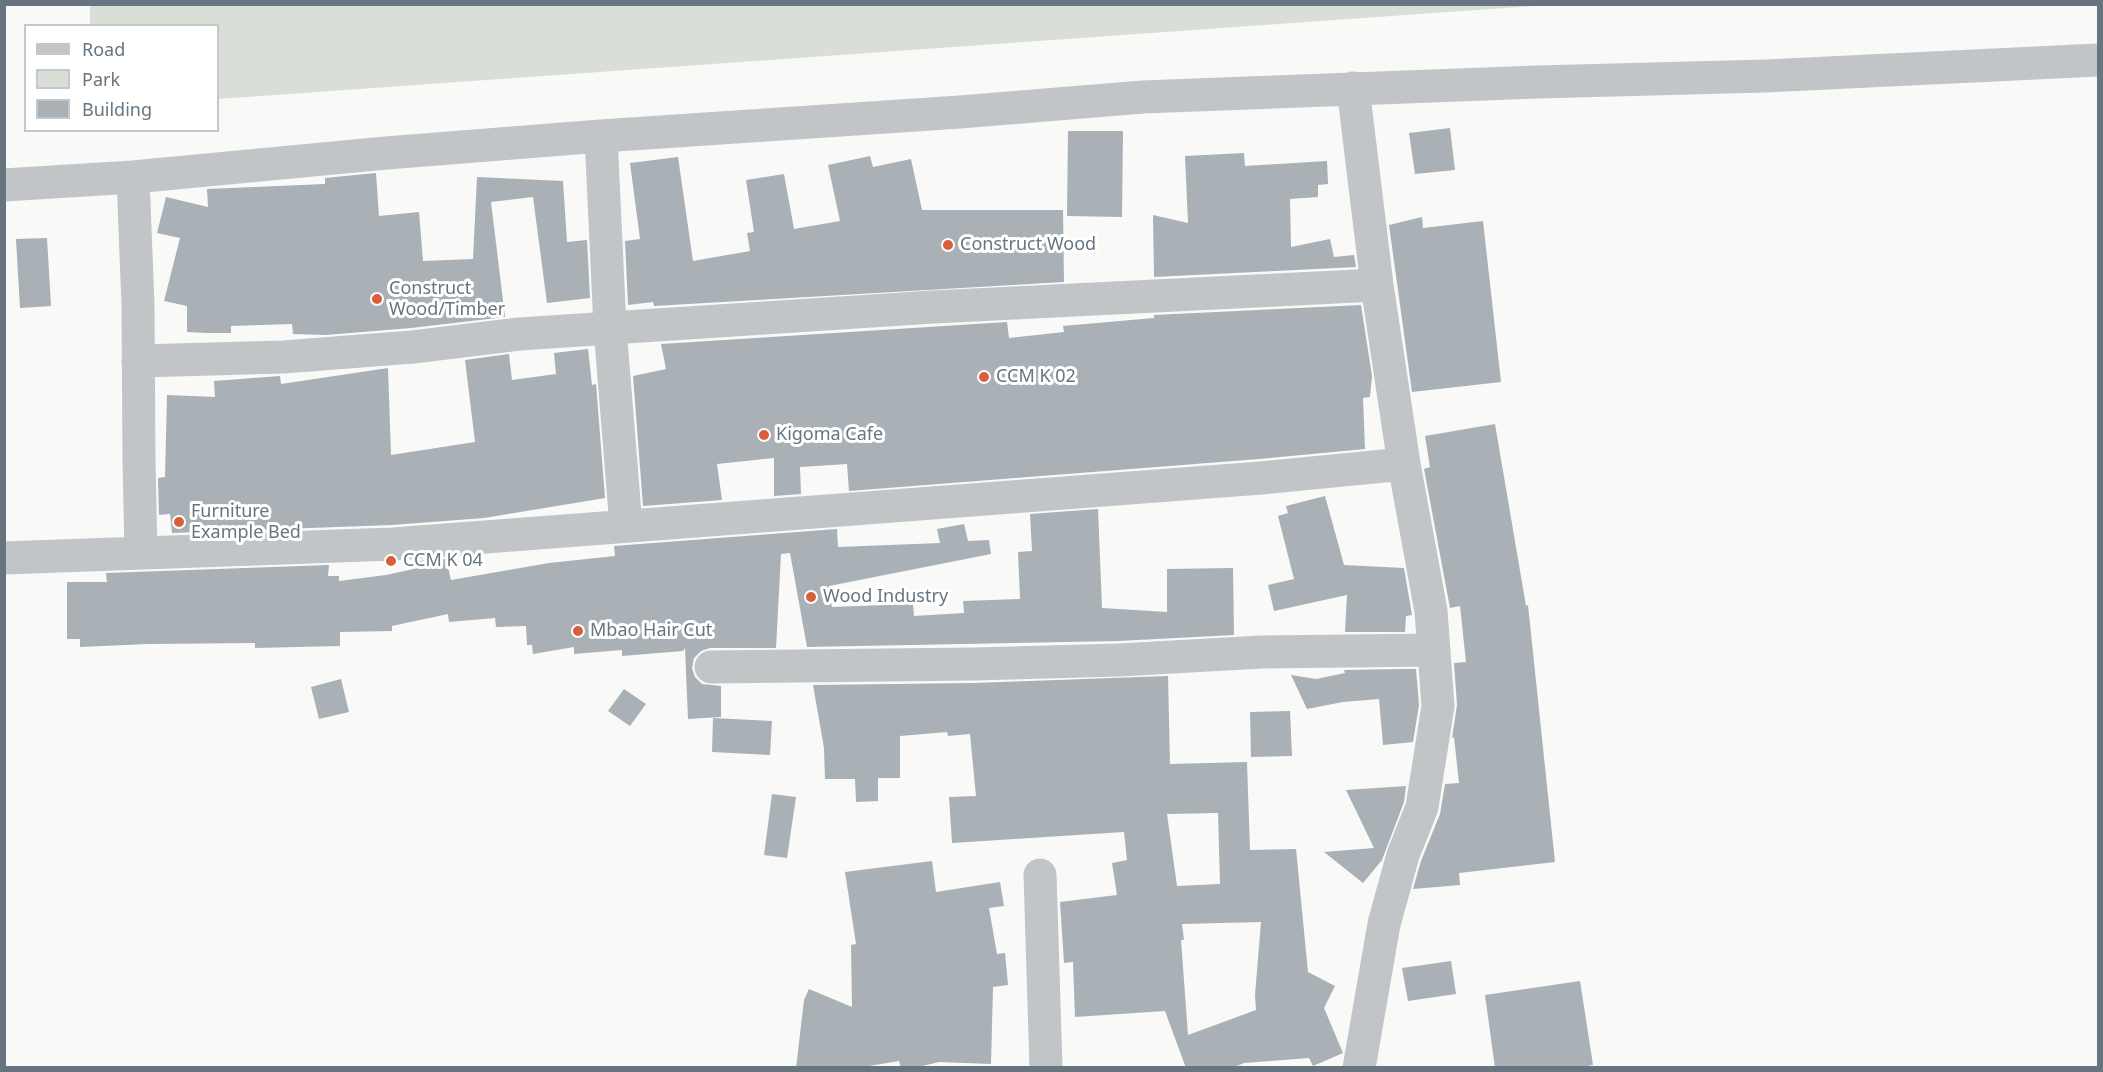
<!DOCTYPE html>
<html>
<head>
<meta charset="utf-8">
<style>
	body { margin:0 }
	#map { position:relative; width:2103px; height:1072px; overflow:hidden; background:#f9f9f7; font-family:"Noto Sans",sans-serif }
	canvas { display:block }
	.frame { position:absolute; inset:0; border:6px solid #667580; pointer-events:none }
	.legend { position:absolute; left:24px; top:24px; width:195px; height:108px; box-sizing:border-box; background:#fff; border:2px solid #c2c8cc; margin:0; padding:8px 10px; list-style:none; font-size:18px; color:#667580 }
	.legend li { display:flex; align-items:center; gap:12px; height:30px }
	.legend b { width:30px; border:2px solid #c2c8cc }
</style>
</head>
<body>
<div id="map">
<canvas width="2103" height="1072"></canvas>
<div class="frame"></div>
<ul class="legend">
<li><b style="height:8px;background:#c1c5c8"></b>Road</li>
<li><b style="height:16px;background:#d9ded7"></b>Park</li>
<li><b style="height:16px;background:#a9b0b6"></b>Building</li>
</ul>
</div>
<script>
const ctx = document.querySelector('canvas').getContext('2d');
ctx.lineJoin = 'round';
function fillPath(path, color) { ctx.fillStyle = color; ctx.fill(path, 'evenodd'); }
const toPath = rows => new Path2D(rows.map(r => 'M' + r).join(''));
function strokePath(path, color, width, dash) { ctx.strokeStyle = color; ctx.lineWidth = width; ctx.lineCap = dash ? 'butt' : 'round'; ctx.setLineDash(dash || []); ctx.stroke(path); }
function drawText(font, color, halo, rows, align = 'center') {
  ctx.font = font + ' "Noto Sans",sans-serif'; ctx.lineWidth = 6; ctx.setLineDash([]); ctx.textBaseline = 'middle'; ctx.strokeStyle = halo; ctx.fillStyle = color; for (const [text, x, y, turn = 0] of rows) {
    ctx.save(); ctx.translate(x, y); ctx.rotate((+turn || 0) * Math.PI / 180); ctx.textAlign = isNaN(turn) ? turn : align; if (halo) ctx.strokeText(text, 0, 0); ctx.fillText(text, 0, 0); ctx.restore();
  }
}
fillPath(toPath([
	[90,5,90,4,1547,5,218,99,218,26,90,25]
]), '#d9ded7');
fillPath(toPath([
	[1450,128,1455,170,1415,174,1409,133],
	[1068,131,1123,131,1122,217,1067,216],
	[1244,153,1245,166,1327,161,1328,184,1318,185,1318,197,1290,199,1291,247,1330,239,1334,257,1354,255,1356,267,1154,277,1153,215,1188,223,1185,156],
	[870,156,873,167,911,159,922,210,1063,210,1064,282,654,306,653,302,628,305,625,241,640,239,630,163,678,157,693,261,750,251,747,233,754,232,746,180,784,174,794,229,840,221,828,165],
	[376,173,379,216,419,212,423,261,473,259,477,177,563,181,567,242,587,240,590,298,547,303,533,197,491,202,505,317,411,328,326,335,293,334,292,324,231,326,231,333,207,333,187,332,187,306,164,301,180,238,157,233,166,197,208,207,207,189,325,184,325,178],
	[1422,217,1423,228,1483,221,1501,382,1412,392,1389,225],
	[47,238,51,306,20,308,16,239],
	[1361,305,1372,376,1370,397,1363,398,1365,449,1259,459,849,491,847,464,800,467,801,494,774,496,774,458,717,464,722,500,643,506,633,376,666,369,661,344,1007,322,1009,338,1064,332,1063,326,1154,318,1154,315],
	[588,349,592,385,596,384,605,498,484,518,392,525,172,533,170,514,159,515,158,478,165,477,167,395,215,397,214,381,280,376,281,384,388,368,391,455,475,442,465,360,509,354,512,380,556,374,554,353],
	[1495,424,1526,606,1528,605,1555,862,1459,873,1460,885,1413,889,1421,861,1440,814,1445,784,1459,783,1454,737,1452,738,1457,705,1454,663,1466,662,1460,606,1450,608,1424,469,1430,467,1425,436],
	[1325,496,1344,565,1404,568,1412,615,1406,616,1405,632,1345,632,1347,595,1274,611,1268,585,1294,579,1278,516,1288,513,1286,506],
	[1098,509,1102,608,1167,612,1167,569,1233,568,1234,635,1118,641,807,647,790,553,781,554,776,648,710,648,701,651,694,658,692,668,695,677,702,684,721,686,721,717,688,719,685,648,683,651,622,656,622,650,574,654,574,647,533,654,532,645,527,645,526,626,496,627,495,618,449,622,448,614,392,626,392,631,340,632,340,646,255,648,255,643,148,644,80,647,80,639,67,639,67,582,107,582,106,573,329,565,328,576,339,576,339,581,386,575,418,568,417,561,446,559,451,580,549,563,615,556,614,546,837,529,838,547,940,543,937,529,964,524,968,541,989,540,991,554,829,586,832,607,913,604,914,616,964,613,963,601,1020,599,1018,552,1032,551,1030,514],
	[1403,669,1416,669,1419,705,1413,742,1383,745,1379,699,1343,702,1307,709,1291,675,1316,679,1345,673,1344,670],
	[1168,676,1170,764,1247,762,1250,850,1296,849,1308,972,1335,986,1324,1008,1343,1053,1313,1066,1309,1058,1244,1063,1232,1068,1186,1068,1165,1011,1075,1017,1073,962,1064,963,1060,902,1117,895,1112,863,1127,860,1124,832,952,843,949,797,976,796,970,734,948,736,947,732,900,736,900,778,878,778,878,801,856,802,855,779,825,779,824,748,813,685,974,683],
	[1218,813,1220,884,1177,886,1167,814],
	[1261,922,1255,995,1256,1010,1188,1035,1181,940,1184,940,1182,924],
	[341,679,349,712,319,719,311,687],
	[624,689,646,704,630,726,608,711],
	[1290,711,1292,756,1251,757,1250,712],
	[713,718,772,721,770,755,712,752],
	[1406,786,1404,802,1382,860,1363,883,1324,852,1374,848,1346,790],
	[772,794,796,797,787,858,764,855],
	[932,861,936,892,1000,882,1004,906,989,908,997,954,1005,953,1008,985,993,987,991,1064,939,1062,914,1068,901,1068,899,1061,857,1068,796,1068,804,1000,809,989,852,1007,851,945,856,944,845,872],
	[1451,961,1456,994,1408,1001,1402,968],
	[1580,981,1593,1065,1576,1068,1495,1068,1485,995]
]), '#a9b0b6');
strokePath(toPath([
	[1353,88,1377,285,1404,464,1431,611,1438,706,1422,807,1403,855,1384,924,1359,1068],
	[601,136,610,328,626,526],
	[133,177,138,305,139,461,141,553],
	[4,185,133,177,386,153,601,136,960,112,1143,97,1537,82,1765,76,2098,60],
	[138,361,283,357,413,347,519,334,933,307,1377,285],
	[4,558,393,544,1261,478,1404,464],
	[711,667,974,664,1119,660,1262,652,1434,650],
	[1040,875,1046,1068]
]), '#c1c5c8', 33);
for (const [x, y, r, color] of [
	[948,245,6,"#d7603a"],
	[377,299,6,"#d7603a"],
	[984,377,6,"#d7603a"],
	[764,435,6,"#d7603a"],
	[179,522,6,"#d7603a"],
	[391,561,6,"#d7603a"],
	[811,597,6,"#d7603a"],
	[578,631,6,"#d7603a"]
]) { const dot = new Path2D(); dot.arc(x, y, r, 0, 2 * Math.PI); ctx.fillStyle = color; ctx.fill(dot); strokePath(dot, '#fff', 2); }
drawText('18px', '#667580', '#fff', [
	["Construct Wood",960,245],
	["Construct",389,289],
	["Wood/Timber",389,310],
	["CCM K 02",996,377],
	["Kigoma Cafe",776,435],
	["Furniture",191,512],
	["Example Bed",191,533],
	["CCM K 04",403,561],
	["Wood Industry",823,597],
	["Mbao Hair Cut",590,631]
], 'left');
</script>
</body>
</html>
